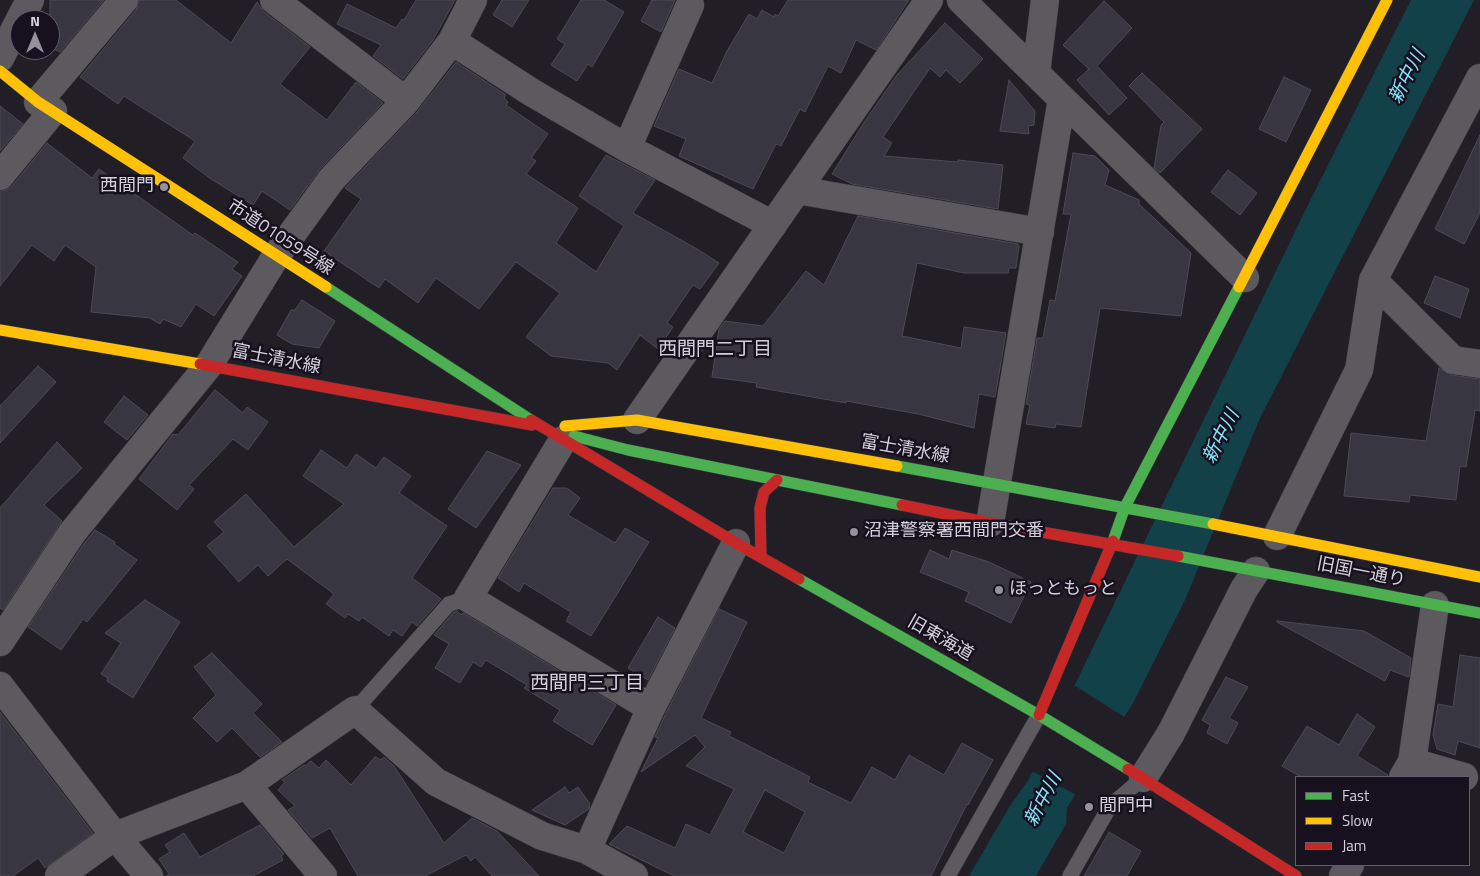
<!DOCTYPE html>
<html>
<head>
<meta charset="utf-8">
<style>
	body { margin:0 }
	#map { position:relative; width:1480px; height:876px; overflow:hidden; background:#211e26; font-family:"Titillium Web",sans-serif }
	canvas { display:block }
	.legend { position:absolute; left:1295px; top:776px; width:175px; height:90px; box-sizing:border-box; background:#17111f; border:1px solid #625d6a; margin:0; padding:6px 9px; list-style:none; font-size:15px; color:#d3d0da }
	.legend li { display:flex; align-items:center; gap:10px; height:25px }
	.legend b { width:25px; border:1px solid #625d6a }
	.north { position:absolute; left:10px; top:10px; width:50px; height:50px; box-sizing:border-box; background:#17111f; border:1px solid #625d6a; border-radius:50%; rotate:0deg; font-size:14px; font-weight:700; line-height:20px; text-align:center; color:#d3d0da }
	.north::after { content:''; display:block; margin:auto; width:18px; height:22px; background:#95929b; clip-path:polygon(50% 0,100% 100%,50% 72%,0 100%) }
</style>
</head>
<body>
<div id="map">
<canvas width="1480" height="876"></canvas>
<ul class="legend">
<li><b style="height:6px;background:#4caf50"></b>Fast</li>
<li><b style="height:6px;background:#ffc107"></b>Slow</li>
<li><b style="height:6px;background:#c62828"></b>Jam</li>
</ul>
<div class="north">N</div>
</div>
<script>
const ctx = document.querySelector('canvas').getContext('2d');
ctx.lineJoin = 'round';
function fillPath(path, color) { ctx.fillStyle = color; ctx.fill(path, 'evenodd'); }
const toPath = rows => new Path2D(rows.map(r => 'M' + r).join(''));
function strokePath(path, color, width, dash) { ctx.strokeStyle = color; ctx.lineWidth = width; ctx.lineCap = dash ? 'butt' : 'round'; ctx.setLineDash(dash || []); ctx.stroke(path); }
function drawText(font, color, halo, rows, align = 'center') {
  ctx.font = font + ' "Titillium Web","Noto Sans JP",sans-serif'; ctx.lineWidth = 5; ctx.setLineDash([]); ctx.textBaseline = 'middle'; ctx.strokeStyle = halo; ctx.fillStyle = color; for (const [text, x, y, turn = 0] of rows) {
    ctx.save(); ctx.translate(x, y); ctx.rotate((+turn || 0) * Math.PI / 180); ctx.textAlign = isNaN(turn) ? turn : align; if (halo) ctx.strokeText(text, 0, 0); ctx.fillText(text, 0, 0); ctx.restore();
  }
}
fillPath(toPath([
	[1411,0,1474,0,1260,418,1185,600,1133,703,1067,808,1066,824,1036,876,969,876,1010,806,1029,779,1308,205]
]), '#12414a');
fillPath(toPath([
	[1072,684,1126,718,1078,796,1030,770]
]), '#211e26');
const building = toPath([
	[50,0,104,0,60,52,50,47,50,0],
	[139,0,176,0,231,43,257,2,264,12,310,47,280,84,327,120,356,82,383,103,320,169,290,210,262,191,253,205,211,179,183,158,195,141,124,96,118,104,80,77,136,10,139,0],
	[416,0,455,0,433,40,403,79,373,56,381,45,337,24,347,4,396,28,402,19,404,20,416,0],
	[502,0,529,0,512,27,493,15,502,0],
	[581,0,604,0,624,12,592,67,588,64,577,81,551,65,565,44,557,39,581,0],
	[652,0,675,0,661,32,641,21,652,0],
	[788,0,909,0,876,50,856,40,841,73,828,66,805,112,800,109,781,146,776,144,753,189,679,156,686,139,654,126,679,69,712,83,727,51,749,14,757,19,762,10,774,17,775,14,778,16,788,0],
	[1104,1,1132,28,1097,66,1127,98,1109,115,1077,80,1089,69,1063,45,1104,1],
	[945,23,983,59,960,83,946,70,940,77,930,68,883,137,892,143,884,156,958,162,958,160,1003,165,998,209,852,184,832,174,863,124,897,75,945,23],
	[456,62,506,95,504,98,508,102,506,105,548,134,531,158,536,161,526,174,578,208,556,243,596,272,624,226,579,196,606,155,655,180,633,213,697,249,719,263,700,289,693,285,667,323,673,327,658,349,640,335,617,370,608,363,551,356,526,337,560,293,516,262,479,309,436,278,418,303,385,279,379,288,324,251,361,199,345,188,417,112,456,62],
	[1142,73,1202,129,1160,173,1154,168,1161,125,1164,122,1129,86,1142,73],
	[1284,77,1311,90,1286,142,1259,129,1284,77],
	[1009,80,1035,111,1034,125,1028,126,1029,134,1000,131,1009,80],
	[0,106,23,124,0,151,0,106],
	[1480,135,1480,213,1464,244,1435,229,1480,135],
	[47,143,92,178,99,169,193,235,195,233,238,262,232,269,242,276,214,316,196,304,181,327,163,319,160,324,150,318,91,312,96,267,65,245,54,261,32,245,0,286,0,191,6,190,12,186,47,143],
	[1073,153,1095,156,1109,170,1105,185,1139,200,1139,204,1191,253,1181,316,1100,308,1081,427,1056,424,1055,428,1026,424,1030,405,1026,404,1037,338,1043,338,1050,300,1055,301,1071,214,1063,214,1073,153],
	[1228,170,1257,193,1240,215,1211,192,1228,170],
	[858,216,1018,244,1019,246,1016,268,1009,268,1008,273,964,273,917,263,902,336,961,348,964,327,1006,333,995,397,979,394,974,428,918,414,846,401,846,403,756,387,757,383,712,377,719,329,725,321,763,326,806,271,824,285,858,216],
	[1435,276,1469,289,1460,318,1424,303,1435,276],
	[302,300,335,321,319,348,292,344,277,335,291,310,295,310,302,300],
	[38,366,56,382,0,443,0,406,38,366],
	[1439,368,1451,375,1480,379,1480,411,1475,410,1466,467,1460,466,1456,500,1410,495,1409,502,1344,496,1351,433,1426,441,1439,368],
	[215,390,243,413,247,407,268,422,248,450,233,439,189,485,194,489,177,510,139,479,173,434,178,435,215,390],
	[124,396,148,415,127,440,104,422,124,396],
	[57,442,82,468,44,505,62,521,3,610,0,608,0,508,57,442],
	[321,450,347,468,356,454,376,468,384,457,411,476,399,493,447,526,412,578,441,599,417,626,412,622,402,636,393,630,389,636,362,617,359,621,348,614,345,618,326,604,334,594,287,559,268,576,258,565,239,582,207,546,224,532,214,522,246,494,294,547,344,504,303,476,321,450],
	[487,451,521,465,476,528,448,509,487,451],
	[553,488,567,488,580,498,568,515,615,543,625,528,649,542,591,636,566,621,571,612,524,583,519,592,498,578,553,488],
	[95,530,115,542,114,544,137,560,87,622,83,619,61,650,28,627,85,542,95,530],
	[930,550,949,559,952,550,989,562,1031,582,1011,623,965,601,969,592,920,572,930,550],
	[145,600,180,622,133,698,107,681,108,678,101,674,121,643,105,633,145,600],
	[719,609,747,622,701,718,731,732,729,736,810,777,808,782,851,803,872,767,895,780,909,755,944,775,962,743,993,760,968,805,967,804,931,876,674,876,609,844,627,826,675,848,686,824,710,835,734,789,686,766,705,747,695,735,641,772,658,738,655,737,665,715,719,609],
	[765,790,805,812,784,853,743,832,765,790],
	[457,611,461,615,463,613,616,705,592,745,553,721,560,710,524,688,527,685,486,660,481,667,473,662,460,683,435,668,449,644,434,635,454,612,457,611],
	[658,617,675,628,648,680,628,668,658,617],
	[1277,621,1364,631,1411,658,1409,677,1390,670,1385,681,1277,622,1277,621],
	[212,653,262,704,253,713,282,742,260,757,232,728,217,742,193,718,216,695,194,667,212,653],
	[1460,655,1480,658,1480,748,1458,741,1455,755,1437,749,1433,735,1438,704,1453,707,1460,655],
	[1226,677,1248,687,1229,718,1238,723,1227,744,1207,733,1210,725,1202,720,1226,677],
	[0,712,93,833,45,868,38,858,13,876,0,876,0,712],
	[1357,714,1375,727,1357,756,1388,775,1387,777,1301,777,1282,766,1307,726,1339,745,1357,714],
	[375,757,381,760,384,757,394,766,444,843,472,818,497,831,539,876,492,876,475,857,471,861,466,855,425,876,358,876,330,828,312,838,288,810,295,806,278,790,285,782,282,780,304,765,305,766,311,761,319,768,326,760,351,785,375,757],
	[565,787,569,793,578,787,590,804,589,809,565,825,532,810,565,787],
	[260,825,284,854,281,856,283,860,253,876,166,876,169,874,159,859,170,852,165,845,184,833,200,857,260,825],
	[1109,832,1141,851,1127,876,1084,876,1109,832]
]);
fillPath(building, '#383641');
strokePath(building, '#4c4b52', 1);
const lane = toPath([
	[355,710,449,604,468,598],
	[948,876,1039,715],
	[1070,876,1110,806,1143,778]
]);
const street = toPath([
	[274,0,406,101],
	[961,0,1245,278],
	[452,41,531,92,627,148,773,225],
	[0,58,30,0],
	[1036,73,1045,0],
	[38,102,124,0],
	[627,148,690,5],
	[0,176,53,111],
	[797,190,1040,232],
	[1373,280,1453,360,1480,364],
	[637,420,929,0],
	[563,440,468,598,651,708],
	[990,523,1062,99],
	[1277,536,1359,370,1373,280,1480,78],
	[0,642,72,533,209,365,276,256,331,180,406,101,452,41,473,0],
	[0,686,115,836,149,876],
	[1412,762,1464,777],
	[1403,777,1412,762,1435,605],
	[1143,778,1171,733,1244,589,1256,571],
	[247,785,355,710,436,782,542,836,587,850,634,876],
	[587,850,651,708,736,543],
	[59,876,115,836,247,785,323,876],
	[1343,876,1350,865]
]);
const fast = toPath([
	[326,287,531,420],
	[574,436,628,450,902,505],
	[897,466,1213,524],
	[1113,541,1125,507,1239,287],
	[1178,556,1480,613],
	[799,579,1039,715,1128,769]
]);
const slow = toPath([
	[0,71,38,102,326,287],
	[1239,287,1387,0],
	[0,330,200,364],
	[565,426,637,420,897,466],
	[1213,524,1480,577]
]);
const jam = toPath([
	[200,364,532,425],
	[531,420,736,543,799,579],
	[902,505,990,523,1178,556],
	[761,557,760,508,764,492,777,480],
	[1039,715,1113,541],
	[1128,769,1296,876]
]);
strokePath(lane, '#3b383f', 16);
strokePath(street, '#3b383f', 29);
strokePath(fast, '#3b383f', 12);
strokePath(slow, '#3b383f', 12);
strokePath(jam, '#3b383f', 12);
strokePath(lane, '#5c5a5f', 15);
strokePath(street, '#5c5a5f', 28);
strokePath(fast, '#4caf50', 11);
strokePath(slow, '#ffc107', 11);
strokePath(jam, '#c62828', 11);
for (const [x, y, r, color] of [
	[164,187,5,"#95929b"],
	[854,532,5,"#95929b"],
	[999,590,5,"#95929b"],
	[1089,807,5,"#95929b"]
]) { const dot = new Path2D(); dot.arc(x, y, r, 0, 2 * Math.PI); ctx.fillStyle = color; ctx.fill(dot); strokePath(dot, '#17111f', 2); }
drawText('18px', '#d3d0da', '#17111f', [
	["西間門",154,187,"right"],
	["沼津警察署西間門交番",864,532],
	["ほっともっと",1009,590],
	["間門中",1099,807]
], 'left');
drawText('18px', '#d3d0da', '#17111f', [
	["市道01059号線",280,238,33],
	["富士清水線",276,360,11],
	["富士清水線",905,450,10],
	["旧国一通り",1361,573,11],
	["旧東海道",940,639,30]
]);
drawText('italic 19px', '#83e6fd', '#17111f', [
	["新中川",1408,77,-63],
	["新中川",1222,437,-63],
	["新中川",1044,800,-62]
]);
drawText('19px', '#d3d0da', '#17111f', [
	["西間門二丁目",715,350],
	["西間門三丁目",587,684]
]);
</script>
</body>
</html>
